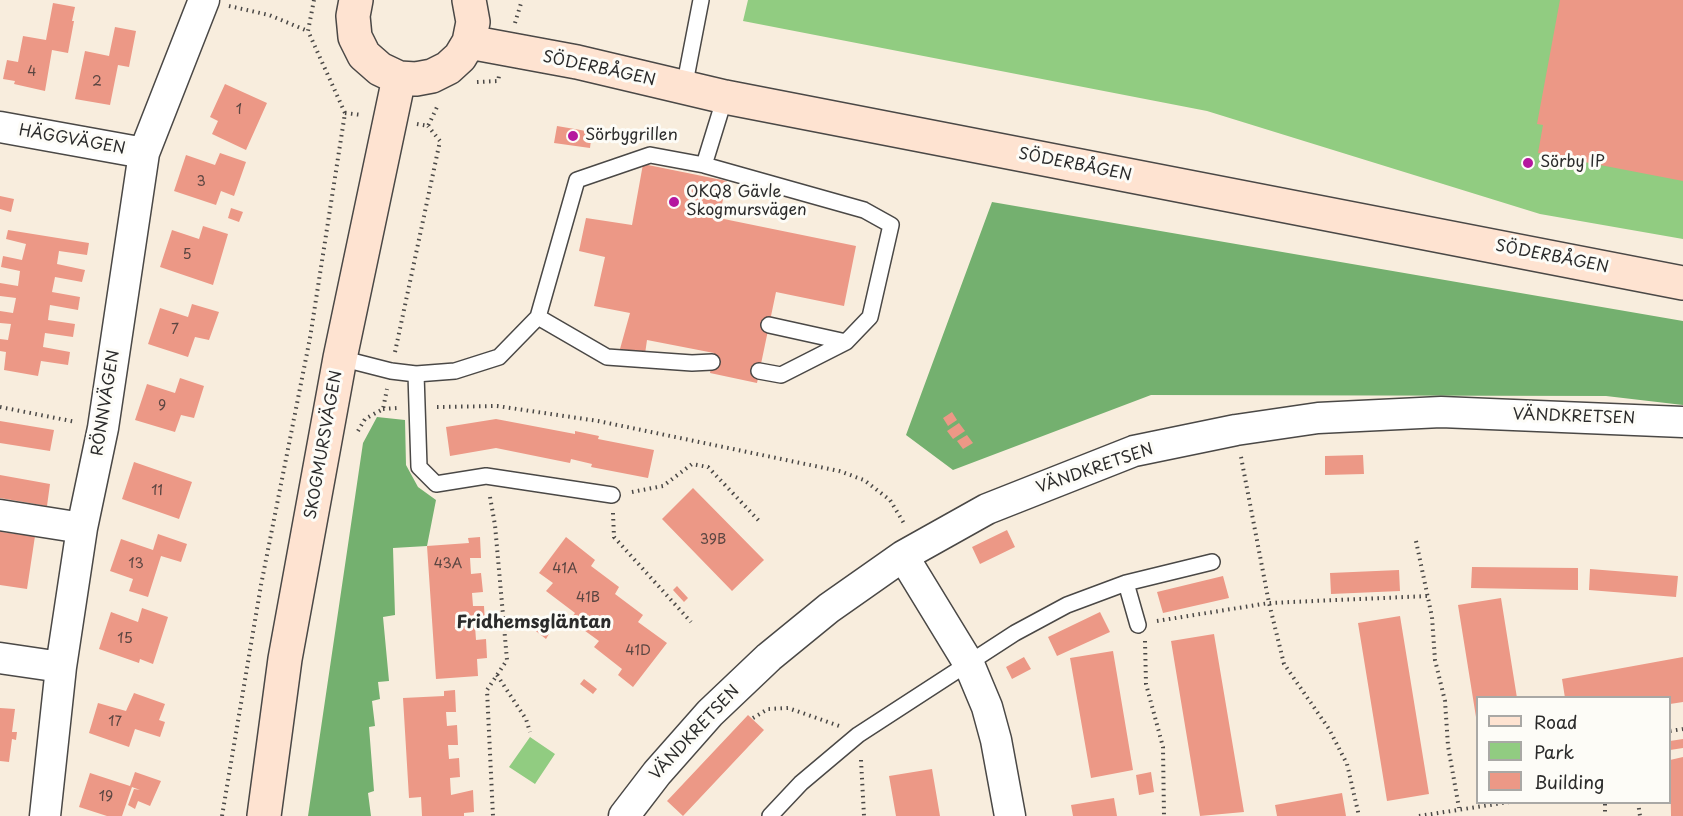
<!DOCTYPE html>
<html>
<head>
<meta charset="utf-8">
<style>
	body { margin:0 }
	#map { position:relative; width:1683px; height:816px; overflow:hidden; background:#f8eddd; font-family:"Playpen Sans",sans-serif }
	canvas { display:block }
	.legend { position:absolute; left:1476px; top:696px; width:195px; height:108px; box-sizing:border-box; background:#fdfcf7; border:2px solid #a9a8a5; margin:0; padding:8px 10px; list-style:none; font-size:18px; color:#2b2b2b }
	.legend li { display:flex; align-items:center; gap:12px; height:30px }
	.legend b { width:30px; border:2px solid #a9a8a5 }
</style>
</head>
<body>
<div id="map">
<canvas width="1683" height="816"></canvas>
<ul class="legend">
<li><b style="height:8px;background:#fee3d1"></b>Road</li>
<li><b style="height:16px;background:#91cc81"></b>Park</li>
<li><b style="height:16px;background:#ec9886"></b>Building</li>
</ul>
</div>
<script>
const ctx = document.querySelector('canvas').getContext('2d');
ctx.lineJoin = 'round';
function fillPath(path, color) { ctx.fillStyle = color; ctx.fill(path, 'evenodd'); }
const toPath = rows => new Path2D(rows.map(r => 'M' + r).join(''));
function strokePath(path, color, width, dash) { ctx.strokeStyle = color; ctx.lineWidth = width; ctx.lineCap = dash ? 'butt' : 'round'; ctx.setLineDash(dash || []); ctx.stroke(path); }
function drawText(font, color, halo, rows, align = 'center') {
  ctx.font = font + ' "Playpen Sans",sans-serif'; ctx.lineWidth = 6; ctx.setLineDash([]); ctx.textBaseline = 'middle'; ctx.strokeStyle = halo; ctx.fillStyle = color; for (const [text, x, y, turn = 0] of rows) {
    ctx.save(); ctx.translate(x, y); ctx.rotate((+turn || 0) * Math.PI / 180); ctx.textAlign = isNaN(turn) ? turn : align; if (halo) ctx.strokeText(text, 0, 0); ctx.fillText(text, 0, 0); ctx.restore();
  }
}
fillPath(toPath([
	[748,0,1683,0,1683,239,1540,214,1207,111,743,21],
	[530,737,555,754,535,784,509,767]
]), '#91cc81');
fillPath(toPath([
	[992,202,1683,321,1683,405,1606,396,1151,395,953,470,906,435],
	[377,417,405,420,406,465,418,487,436,500,427,546,393,548,395,615,383,617,389,681,378,682,380,699,372,701,375,726,369,727,374,791,368,793,371,816,308,816,363,443]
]), '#74b06f');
fillPath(toPath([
	[1560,0,1683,0,1683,181,1538,153,1543,125,1537,124],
	[53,3,75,7,72,21,74,21,68,53,52,50,45,91,14,84,15,81,3,79,7,60,18,62,23,36,46,40],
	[115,27,136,31,129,67,118,65,110,105,75,99,85,51,109,56],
	[225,84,267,103,246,150,212,134,218,121,210,117],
	[557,126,592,132,590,148,554,143],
	[220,153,246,162,234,196,221,191,216,205,174,191,186,155,215,165],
	[643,164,727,181,719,218,856,246,844,306,776,292,757,383,710,373,714,353,647,340,645,354,620,349,630,313,594,306,605,257,579,251,586,218,632,225],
	[0,196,14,199,11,212,0,209],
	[231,208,243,212,239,222,228,218],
	[203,226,228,234,213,285,160,267,172,230,199,239],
	[8,230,89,243,87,255,59,251,57,264,85,270,82,282,55,277,52,292,80,297,78,310,50,305,48,320,75,324,73,337,45,333,43,347,70,352,68,365,41,361,38,376,4,370,6,352,0,351,0,339,8,340,11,324,0,323,0,311,13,313,16,298,0,296,0,283,18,286,20,271,1,267,3,256,22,260,26,244,6,239],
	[192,304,219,312,209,340,195,337,188,357,148,344,160,308,188,317],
	[180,378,204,386,194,418,181,415,175,432,135,420,147,384,175,393],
	[952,412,957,420,948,426,943,418],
	[496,419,575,434,575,431,599,436,598,439,654,450,648,478,591,467,592,464,571,459,570,463,496,448,450,456,446,427],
	[0,421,54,430,50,451,0,443],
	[959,423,965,431,953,439,947,431],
	[967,435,973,443,963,449,957,441],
	[1363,455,1364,474,1325,475,1325,456],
	[134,462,192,482,179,519,122,499],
	[0,475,50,484,47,506,0,498],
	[693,488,764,560,732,591,662,519],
	[0,525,3,525,2,532,23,535,24,528,31,529,30,536,35,536,27,589,0,585],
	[1007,530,1015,547,980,564,972,547],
	[158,534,187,544,181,562,161,556,148,597,129,591,133,579,110,571,121,539,153,550],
	[480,537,481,558,470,558,471,574,481,573,483,592,472,593,473,606,484,606,485,625,475,626,476,640,486,639,487,658,477,659,478,676,436,679,427,546,469,543,468,538],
	[566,537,595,560,591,566,619,587,615,594,643,615,638,622,667,643,633,687,618,675,622,669,594,647,599,641,570,620,575,613,546,591,553,583,539,573],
	[1472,567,1578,568,1578,590,1471,588],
	[1590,569,1678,576,1676,597,1589,590],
	[1399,570,1400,591,1331,594,1330,573],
	[1223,576,1229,598,1163,613,1157,592],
	[677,586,688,598,684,602,673,590],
	[1501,598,1517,698,1478,698,1476,717,1458,605],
	[142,608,168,617,153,664,140,659,139,663,99,649,111,612,138,622],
	[1100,612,1110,632,1057,656,1048,637],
	[1400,616,1429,794,1387,801,1358,623],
	[536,623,549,634,546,639,532,628],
	[1214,634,1244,812,1200,816,1171,641],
	[1113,651,1133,770,1091,778,1070,658],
	[1024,657,1031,669,1012,679,1006,667],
	[1683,657,1683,702,1670,704,1670,698,1565,698,1562,679],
	[584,679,597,689,593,694,580,684],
	[455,690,456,712,446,712,447,726,457,725,458,745,448,745,449,759,459,758,460,777,450,778,451,795,473,790,474,812,464,813,464,816,422,816,421,797,409,798,403,698,444,696,444,691],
	[134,693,165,704,159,720,165,722,160,737,135,729,129,747,89,733,98,703,126,711],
	[0,708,15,709,12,732,17,732,16,740,12,739,9,762,0,761],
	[748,715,764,730,683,816,667,801],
	[1683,739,1683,748,1670,750,1670,741],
	[1683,757,1683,816,1671,816,1670,760],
	[932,769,940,816,896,816,889,776],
	[135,772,161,781,150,806,138,801,135,809,128,805,134,789,140,790,132,787,122,816,107,816,79,807,90,773,130,786],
	[1151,772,1154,792,1139,795,1136,775],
	[1342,793,1346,816,1277,816,1275,805],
	[1114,798,1117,816,1073,816,1071,805]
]), '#ec9886');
const lane = toPath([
	[684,88,701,0],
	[704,165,864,210,891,225,870,317,846,342,781,375,759,371],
	[538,317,607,357,692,363,712,362],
	[769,325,846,342],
	[340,358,391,371,416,374,455,371,499,357,538,317,577,180,650,155,704,165,725,97],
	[416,374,419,467,436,484,486,476,612,495],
	[1126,583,1138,625],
	[770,816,801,783,858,735,1015,633,1067,605,1126,583,1212,562]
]);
const street = toPath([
	[0,127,144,153],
	[0,515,82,528],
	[903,556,969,664,987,707,996,740,1010,816],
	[0,658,61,667],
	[45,816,61,667,82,528,103,428,144,153,204,0],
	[624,816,657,773,710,713,769,657,829,608,903,556,987,509,1134,451,1236,430,1318,418,1441,412,1683,422]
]);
const secondary = toPath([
	[356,0,353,16,355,37,364,55,380,69,399,78,416,79,432,76,448,68,460,57,469,42,473,22,469,0],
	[469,42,577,62,725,97,1683,283],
	[264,816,285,659,340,358,399,78]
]);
strokePath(lane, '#4a4846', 18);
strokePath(street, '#4a4846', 33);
strokePath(secondary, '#4a4846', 36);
strokePath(toPath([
	[229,6,269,15,308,31],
	[515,23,522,0],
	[477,82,498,81,499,76],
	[345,113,362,115],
	[417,124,428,126,438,105],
	[395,352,440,141,428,126],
	[0,407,76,422],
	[437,407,497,406,598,421,839,471,864,480,890,500,905,525],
	[383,409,397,408],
	[358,431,365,419,383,409,387,389],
	[1241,457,1269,603,1284,664,1329,729,1347,764,1359,816],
	[632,492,663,486,692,464,708,467,761,523],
	[490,497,495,525,507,660,487,690,493,816],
	[613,513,614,537,691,622],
	[1416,541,1432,617,1435,660,1445,701,1448,746,1459,808],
	[1157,621,1269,603,1428,596],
	[1145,641,1146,684,1163,747,1164,816],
	[497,675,526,719,530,732],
	[753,718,768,709,788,708,839,726],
	[1670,731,1683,729],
	[861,760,864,816],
	[1601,802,1619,802],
	[1638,802,1640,816],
	[1605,804,1605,816],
	[222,816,261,585,310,338,345,113,308,31,314,0],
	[1419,816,1509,802]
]), '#4a4846', 4, [1.5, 4.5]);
strokePath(lane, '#fff', 15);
strokePath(street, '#fff', 30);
strokePath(secondary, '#fee3d1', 33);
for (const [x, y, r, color] of [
	[573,136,6,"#b5179e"],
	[1528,163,6,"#b5179e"],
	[674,202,6,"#b5179e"]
]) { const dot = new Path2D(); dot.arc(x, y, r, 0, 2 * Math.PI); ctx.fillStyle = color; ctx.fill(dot); strokePath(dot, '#fdfcf7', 2); }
drawText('14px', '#5b4642', null, [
	["4",32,72],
	["2",97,82],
	["1",239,110],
	["3",201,182],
	["5",187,255],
	["7",175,330],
	["9",162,406],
	["11",157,491],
	["39B",713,540],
	["13",136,564],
	["43A",448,564],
	["41A",565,569],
	["41B",588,598],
	["15",125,639],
	["41D",638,651],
	["17",115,722],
	["19",106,797]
]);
drawText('16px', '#2b2b2b', '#fdfcf7', [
	["SÖDERBÅGEN",599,69,12],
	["HÄGGVÄGEN",72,140,10],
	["SÖDERBÅGEN",1075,165,11],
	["SÖDERBÅGEN",1552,257,11],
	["RÖNNVÄGEN",106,403,-81],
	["VÄNDKRETSEN",1574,417,2],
	["SKOGMURSVÄGEN",324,445,-80],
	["VÄNDKRETSEN",1095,469,-19],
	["VÄNDKRETSEN",695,733,-47]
]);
drawText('16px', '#2b2b2b', '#fdfcf7', [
	["Sörbygrillen",585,136],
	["Sörby IP",1540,163],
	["OKQ8 Gävle",686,193],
	["Skogmursvägen",686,211]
], 'left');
drawText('bold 18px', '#2b2b2b', '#fdfcf7', [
	["Fridhemsgläntan",534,623]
]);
</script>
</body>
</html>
